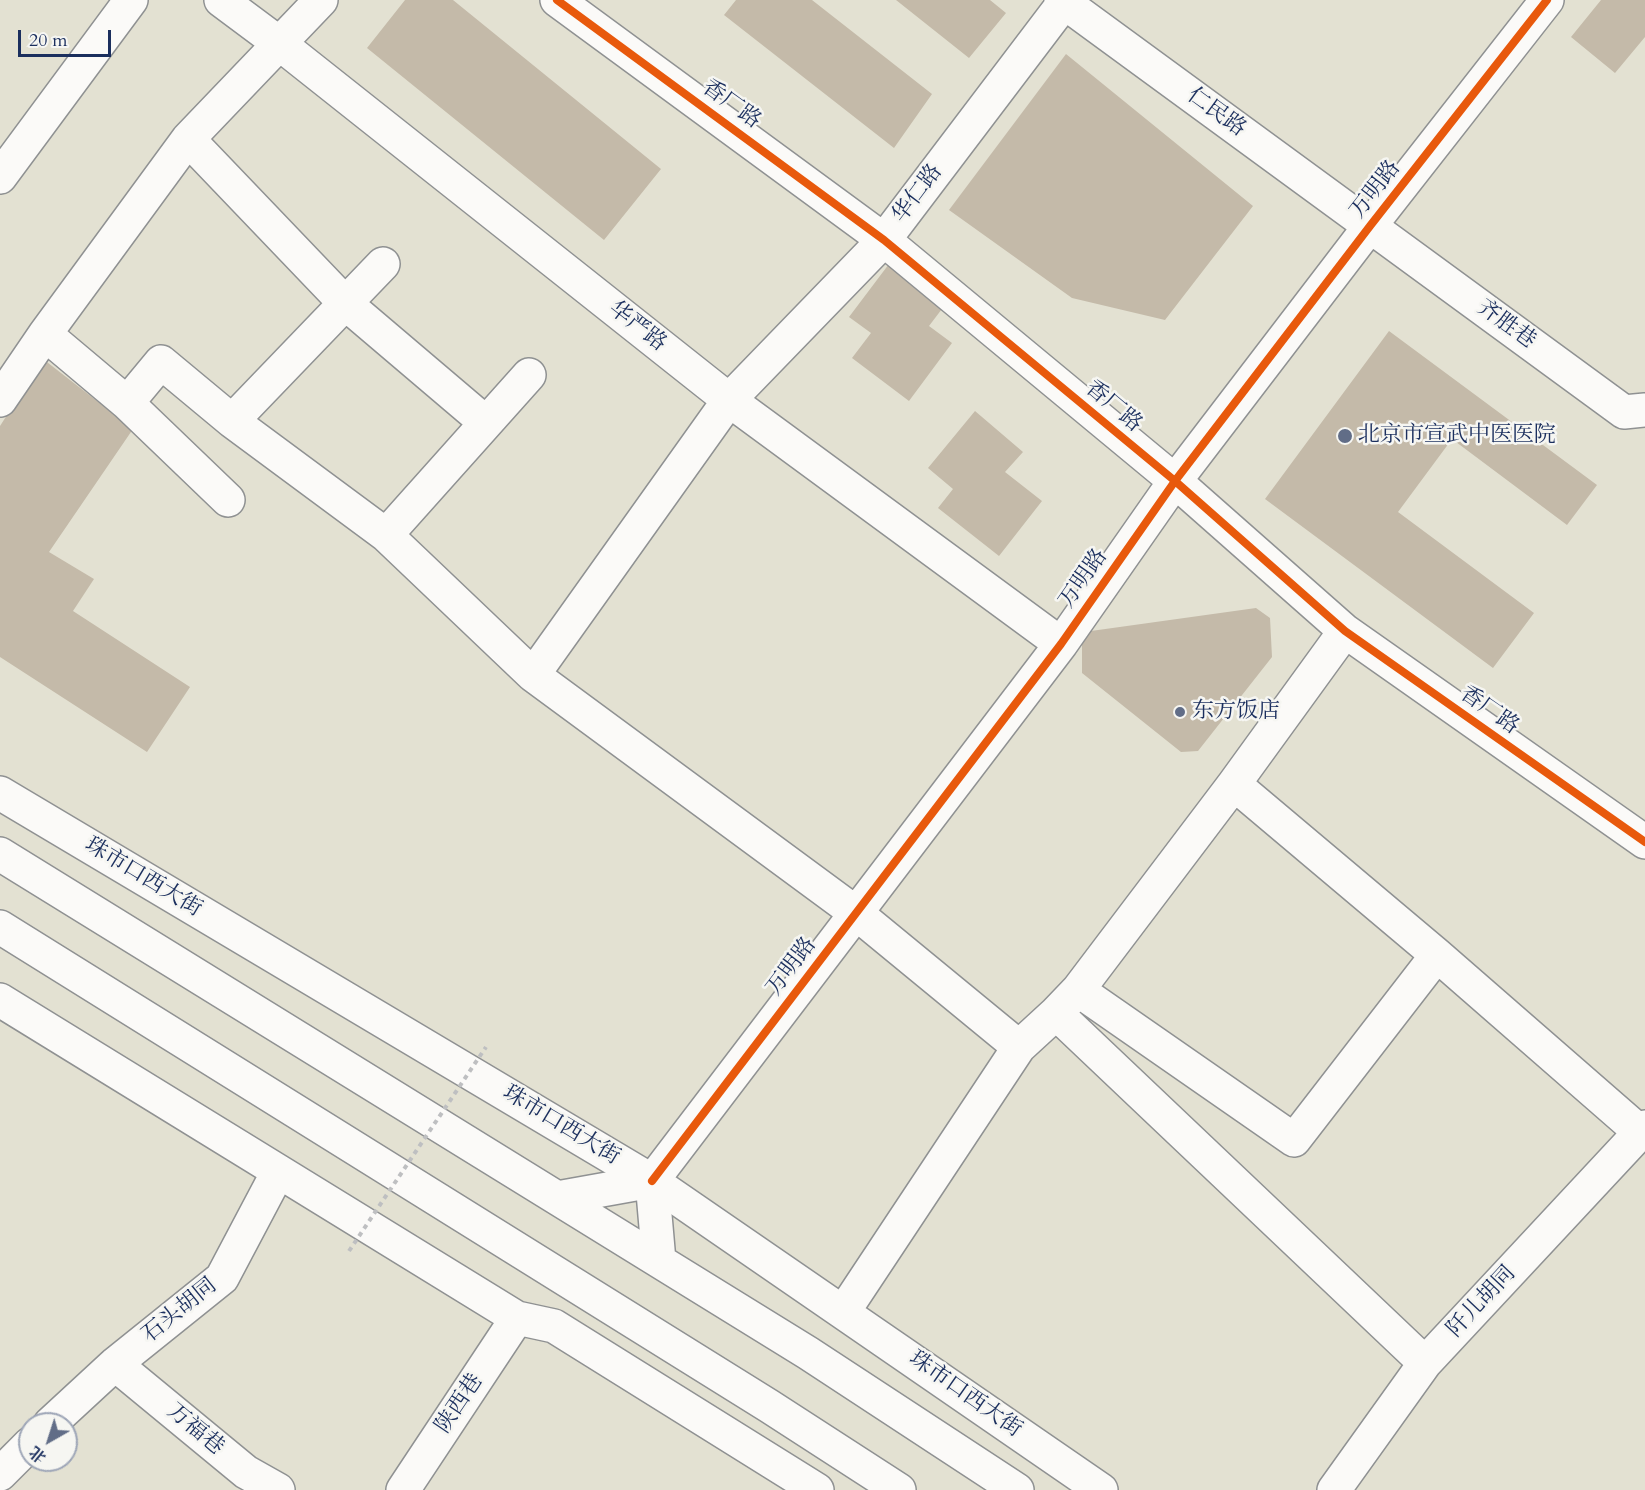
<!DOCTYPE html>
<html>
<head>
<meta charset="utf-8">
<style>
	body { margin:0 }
	#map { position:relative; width:1645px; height:1490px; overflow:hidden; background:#e3e1d2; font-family:Cardo,"Noto Serif SC",serif }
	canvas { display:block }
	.north { position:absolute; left:18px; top:1412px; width:60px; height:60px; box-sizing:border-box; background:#f6f6f2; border:2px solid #9ea6b7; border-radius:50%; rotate:219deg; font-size:16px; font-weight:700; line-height:24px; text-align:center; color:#1b2f5e }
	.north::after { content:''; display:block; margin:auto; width:21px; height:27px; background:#616d87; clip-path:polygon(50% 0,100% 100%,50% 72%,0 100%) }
	.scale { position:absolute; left:18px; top:30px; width:93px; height:27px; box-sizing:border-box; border:3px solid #1b2f5e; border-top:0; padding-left:8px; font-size:18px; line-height:21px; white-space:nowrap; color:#1b2f5e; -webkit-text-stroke:4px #f6f6f2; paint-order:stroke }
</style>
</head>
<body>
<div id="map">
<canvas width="1645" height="1490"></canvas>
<div class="north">北</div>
<div class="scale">20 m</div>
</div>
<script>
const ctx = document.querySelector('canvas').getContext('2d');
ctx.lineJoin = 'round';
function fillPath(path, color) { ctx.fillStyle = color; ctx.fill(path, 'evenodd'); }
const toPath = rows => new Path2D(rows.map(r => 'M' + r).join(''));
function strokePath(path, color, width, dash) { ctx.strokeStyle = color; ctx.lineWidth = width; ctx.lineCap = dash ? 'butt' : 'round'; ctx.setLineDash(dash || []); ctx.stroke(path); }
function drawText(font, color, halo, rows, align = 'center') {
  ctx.font = font + ' Cardo,"Noto Serif SC",serif'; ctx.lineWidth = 5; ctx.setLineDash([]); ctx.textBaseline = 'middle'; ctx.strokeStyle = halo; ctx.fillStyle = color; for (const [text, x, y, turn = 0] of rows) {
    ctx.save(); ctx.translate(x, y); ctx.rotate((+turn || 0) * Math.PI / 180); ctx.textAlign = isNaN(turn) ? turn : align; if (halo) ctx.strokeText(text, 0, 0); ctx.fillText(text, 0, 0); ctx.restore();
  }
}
fillPath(toPath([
	[405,0,453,0,661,169,604,240,367,48],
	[736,0,812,0,932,94,894,148,724,15],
	[896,0,990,0,1006,13,969,58],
	[1601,0,1645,0,1645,37,1615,73,1571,37],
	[1066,54,1253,206,1165,320,1072,298,949,210],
	[895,256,951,297,929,326,952,343,909,401,852,358,871,333,849,317],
	[1389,331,1597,485,1567,525,1452,439,1398,512,1534,613,1493,668,1265,499],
	[43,359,133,429,49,552,94,579,73,611,190,687,147,752,0,657,0,426],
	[975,411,1023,452,1005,472,1042,501,999,556,938,508,953,489,928,468],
	[1256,608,1270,618,1272,657,1198,751,1181,752,1082,673,1082,641,1091,631]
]), '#c4baa9');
const minor = toPath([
	[221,0,280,44,729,400,1061,644],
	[557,0,884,240,1175,481,1345,631,1645,842],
	[1061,0,1624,412,1645,410],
	[188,139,345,303,485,422],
	[0,177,131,0],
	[45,334,127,403,228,500],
	[0,400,45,334,188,139,321,0],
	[127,403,161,362,232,421,386,535,533,675,729,400,884,240,1066,0],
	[232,421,383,264],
	[386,535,529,375],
	[533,675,856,913,1019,1047,1056,1013,1078,990,1234,784,1345,631],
	[1234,784,1437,955,1640,1132],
	[0,793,652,1181,1101,1490],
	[1078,990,1294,1140,1437,955],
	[0,1000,517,1318,554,1326,817,1490],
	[1056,1013,1425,1363],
	[652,1181,1061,644,1175,481,1370,226,1547,0],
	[844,1311,1019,1047],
	[115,1364,246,1472,278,1490],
	[50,1424,115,1364,222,1278,278,1172],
	[0,1474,30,1444],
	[403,1490,517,1318],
	[1334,1490,1425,1363,1645,1127]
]);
const major = toPath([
	[0,854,808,1353,1017,1490],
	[0,927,769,1406,899,1490],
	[557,1198,652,1181,659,1261]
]);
strokePath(minor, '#8f9192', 36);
strokePath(major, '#8f9192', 36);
strokePath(minor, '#fbfaf8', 33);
strokePath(major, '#fbfaf8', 33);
strokePath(toPath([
	[349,1251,486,1047]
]), '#bebfc1', 4, [4.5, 4.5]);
strokePath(toPath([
	[557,0,884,240,1175,481,1345,631,1645,842],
	[652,1181,1061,644,1175,481,1370,226,1547,0]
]), '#e8590c', 8);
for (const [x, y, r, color] of [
	[1345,436,8,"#616d87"],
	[1180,712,6,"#616d87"]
]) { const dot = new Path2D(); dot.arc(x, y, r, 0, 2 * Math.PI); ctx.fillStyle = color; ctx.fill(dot); strokePath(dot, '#f6f6f2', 2); }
drawText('22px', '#1b2f5e', '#f6f6f2', [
	["香厂路",731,105,36],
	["仁民路",1216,113,36],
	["万明路",1376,190,-52],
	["华仁路",918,194,-53],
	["齐胜巷",1506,325,36],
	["华严路",637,327,38],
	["香厂路",1113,407,40],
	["万明路",1084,579,-55],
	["香厂路",1489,711,35],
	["珠市口西大街",143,878,31],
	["万明路",792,967,-53],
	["珠市口西大街",561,1126,31],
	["阡儿胡同",1482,1302,-47],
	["石头胡同",180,1311,-39],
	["珠市口西大街",965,1395,35],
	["陕西巷",460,1404,-56],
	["万福巷",195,1430,40]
]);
drawText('22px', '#1b2f5e', '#f6f6f2', [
	["北京市宣武中医医院",1358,436],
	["东方饭店",1192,712]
], 'left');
</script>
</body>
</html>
